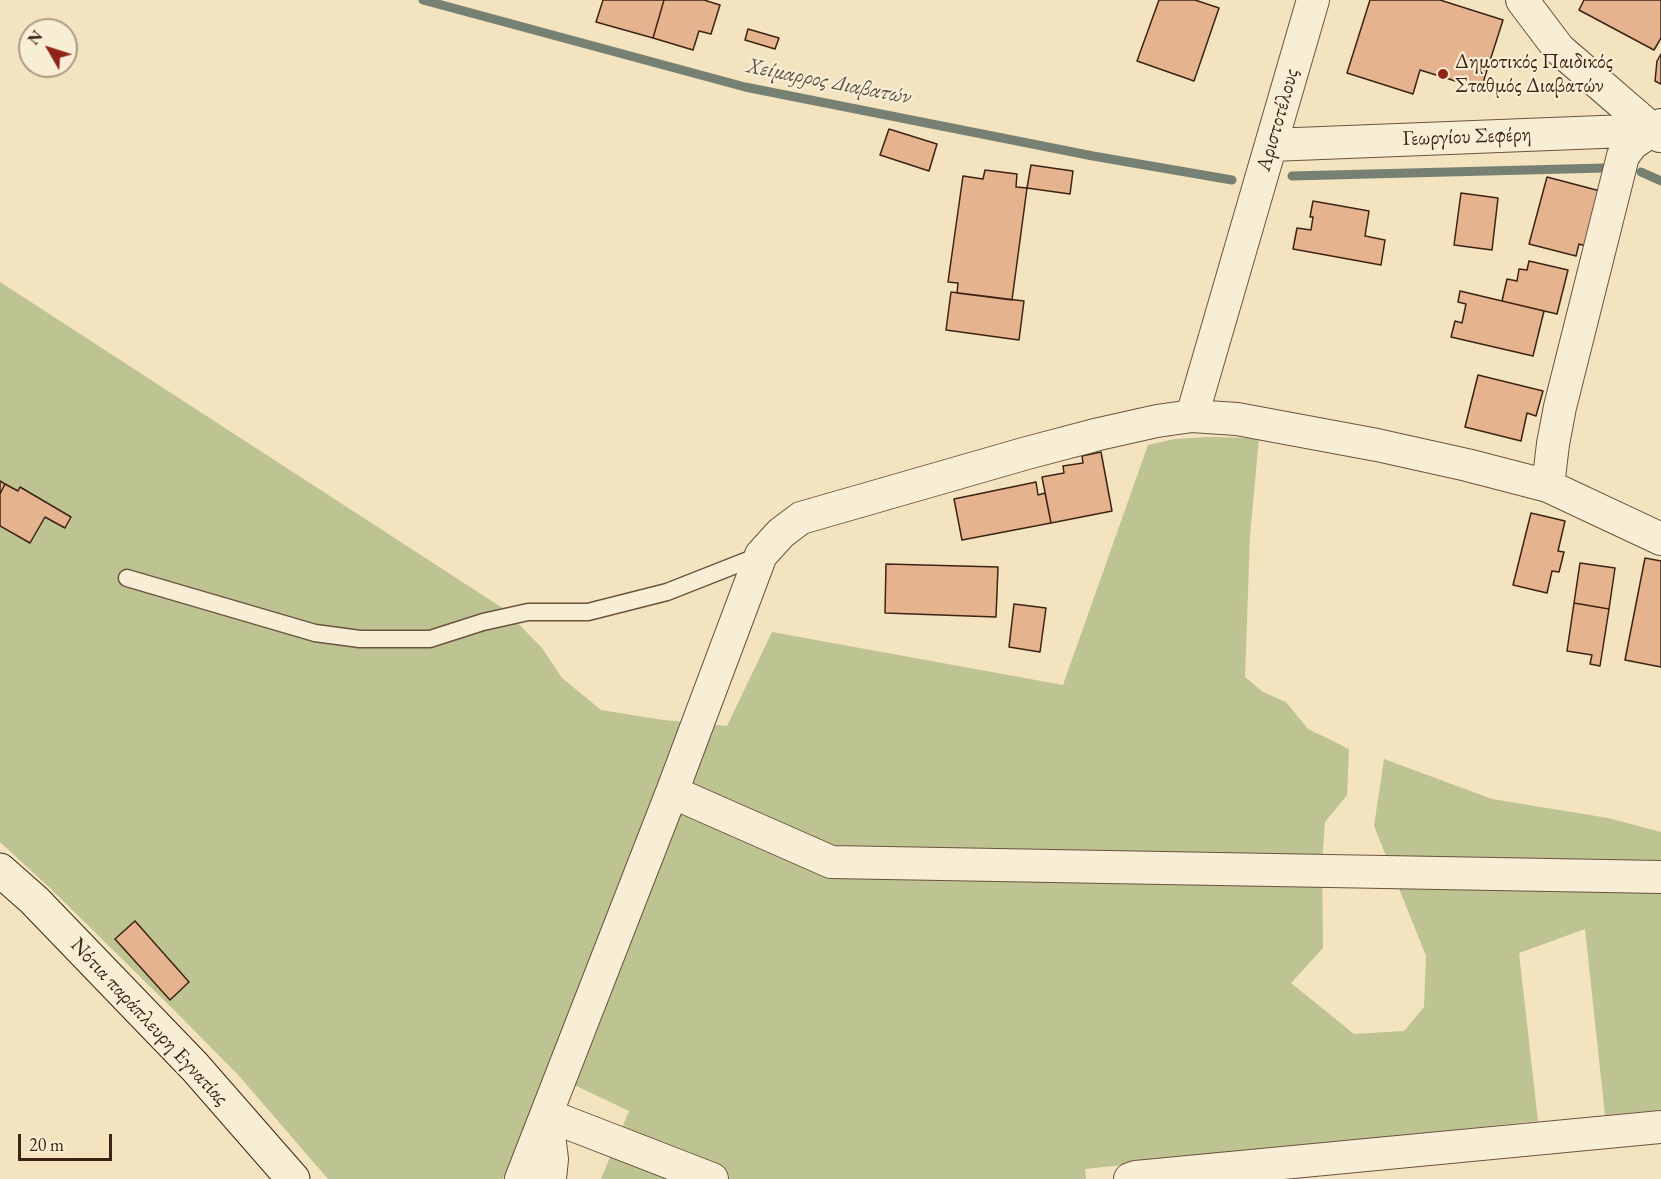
<!DOCTYPE html>
<html>
<head>
<meta charset="utf-8">
<style>
	body { margin:0 }
	#map { position:relative; width:1661px; height:1179px; overflow:hidden; background:#f4e3bf; font-family:"EB Garamond",serif }
	canvas { display:block }
	.north { position:absolute; left:18px; top:18px; width:60px; height:60px; box-sizing:border-box; background:#f8edd5; border:2px solid #ad9c88; border-radius:50%; rotate:309deg; font-size:16px; font-weight:700; line-height:24px; text-align:center; color:#3d2314 }
	.north::after { content:''; display:block; margin:auto; width:21px; height:27px; background:#8f2418; clip-path:polygon(50% 0,100% 100%,50% 72%,0 100%) }
	.scale { position:absolute; left:18px; top:1134px; width:94px; height:27px; box-sizing:border-box; border:3px solid #3d2314; border-top:0; padding-left:8px; font-size:18px; line-height:21px; white-space:nowrap; color:#3d2314; -webkit-text-stroke:4px #f8edd5; paint-order:stroke }
</style>
</head>
<body>
<div id="map">
<canvas width="1661" height="1179"></canvas>
<div class="north">N</div>
<div class="scale">20 m</div>
</div>
<script>
const ctx = document.querySelector('canvas').getContext('2d');
ctx.lineJoin = 'round';
function fillPath(path, color) { ctx.fillStyle = color; ctx.fill(path, 'evenodd'); }
const toPath = rows => new Path2D(rows.map(r => 'M' + r).join(''));
function strokePath(path, color, width, dash) { ctx.strokeStyle = color; ctx.lineWidth = width; ctx.lineCap = dash ? 'butt' : 'round'; ctx.setLineDash(dash || []); ctx.stroke(path); }
function drawText(font, color, halo, rows, align = 'center') {
  ctx.font = font + ' "EB Garamond",serif'; ctx.lineWidth = 4.5; ctx.setLineDash([]); ctx.textBaseline = 'middle'; ctx.strokeStyle = halo; ctx.fillStyle = color; for (const [text, x, y, turn = 0] of rows) {
    ctx.save(); ctx.translate(x, y); ctx.rotate((+turn || 0) * Math.PI / 180); ctx.textAlign = isNaN(turn) ? turn : align; if (halo) ctx.strokeText(text, 0, 0); ctx.fillText(text, 0, 0); ctx.restore();
  }
}
fillPath(toPath([
	[0,282,504,609,542,648,562,678,601,710,663,720,727,726,772,632,1063,685,1148,445,1175,439,1208,437,1259,438,1250,536,1245,677,1263,692,1286,702,1308,729,1349,749,1347,795,1325,822,1322,863,1323,948,1291,983,1354,1034,1404,1031,1424,1007,1426,956,1374,826,1384,759,1492,799,1608,818,1661,832,1661,1110,1605,1115,1585,929,1519,953,1538,1121,1085,1169,1086,1179,601,1179,629,1111,547,1072,503,1179,328,1179,240,1077,179,1015,51,889,0,842]
]), '#bdc391');
strokePath(toPath([
	[423,0,745,87,1093,156,1232,180],
	[1641,172,1661,181],
	[1292,176,1604,168]
]), '#768073', 9);
const building = toPath([
	[603,0,664,0,653,38,596,22,603,0],
	[664,0,704,0,720,5,711,34,699,31,693,50,653,38,664,0],
	[1159,0,1195,0,1219,8,1194,81,1137,61,1159,0],
	[1370,0,1440,0,1503,20,1481,89,1420,70,1413,94,1347,73,1370,0],
	[1584,0,1661,0,1661,38,1654,50,1579,10,1584,0],
	[748,29,779,38,775,49,745,40,748,29],
	[1661,54,1661,84,1655,81,1657,61,1661,54],
	[889,129,937,144,929,171,880,155,889,129],
	[1031,165,1073,171,1070,194,1027,188,1031,165],
	[985,170,1017,174,1016,187,1027,188,1012,300,957,293,958,283,948,282,963,176,983,179,985,170],
	[1547,177,1604,192,1589,247,1579,244,1576,256,1529,244,1547,177],
	[1461,193,1498,198,1492,250,1454,245,1461,193],
	[1313,201,1369,211,1365,236,1385,240,1381,265,1293,249,1297,228,1311,230,1313,217,1310,217,1313,201],
	[1529,261,1568,270,1557,314,1502,301,1507,279,1517,281,1519,269,1527,270,1529,261],
	[1460,291,1544,311,1533,356,1451,337,1455,321,1462,323,1466,304,1458,302,1460,291],
	[951,292,1024,301,1019,340,946,330,951,292],
	[1478,375,1543,391,1536,416,1527,413,1521,441,1465,427,1478,375],
	[1101,452,1112,511,1051,523,1042,477,1064,473,1063,466,1083,463,1082,456,1101,452],
	[0,481,5,484,0,494,0,481],
	[1036,482,1038,495,1045,493,1051,523,962,540,954,499,1036,482],
	[5,484,18,491,20,487,71,517,65,528,45,517,30,543,0,526,0,494,5,484],
	[1531,513,1565,521,1558,551,1564,552,1559,572,1552,571,1547,593,1513,585,1531,513],
	[1645,558,1661,561,1661,667,1625,660,1645,558],
	[1580,563,1615,568,1609,609,1574,603,1580,563],
	[886,564,998,567,996,617,885,613,886,564],
	[1574,603,1609,609,1600,666,1590,664,1592,655,1567,651,1574,603],
	[1014,604,1046,608,1040,652,1009,647,1014,604],
	[135,921,189,982,170,1000,115,939,135,921]
]);
fillPath(building, '#e6b38f');
strokePath(building, '#3d2314', 1.5);
const lane = toPath([
	[127,578,315,633,360,639,430,639,483,622,528,612,588,612,667,592,761,555]
]);
const street = toPath([
	[1522,0,1559,49,1660,136],
	[1271,145,1652,130,1661,125],
	[1192,416,1313,0],
	[1548,486,1553,444,1560,407,1623,156,1632,144,1652,130],
	[672,792,831,862,1661,877],
	[547,1115,712,1179],
	[547,1119,552,1159,550,1179],
	[521,1179,672,792,761,555,781,533,801,518,1027,453,1099,434,1157,421,1192,416,1237,419,1377,445,1467,465,1548,486,1661,539],
	[1130,1179,1136,1177,1661,1127]
]);
const secondary = toPath([
	[0,870,34,900,195,1067,293,1179]
]);
strokePath(lane, '#6b533f', 19);
strokePath(street, '#6b533f', 34);
strokePath(secondary, '#3d2314', 35);
strokePath(lane, '#f8edd5', 16);
strokePath(street, '#f8edd5', 32);
strokePath(secondary, '#f8edd5', 33);
for (const [x, y, r, color] of [
	[1443,74,6,"#8f2418"]
]) { const dot = new Path2D(); dot.arc(x, y, r, 0, 2 * Math.PI); ctx.fillStyle = color; ctx.fill(dot); strokePath(dot, '#f8edd5', 2); }
drawText('21px', '#3d2314', '#f8edd5', [
	["Δημοτικός Παιδικός",1455,62],
	["Σταθμός Διαβατών",1455,86]
], 'left');
drawText('21px', '#3d2314', '#f8edd5', [
	["Αριστοτέλους",1278,120,-74],
	["Γεωργίου Σεφέρη",1467,137,-2],
	["Νότια παράπλευρη Εγνατίας",149,1022,47]
]);
drawText('italic 22px', '#5a5243', '#f8edd5', [
	["Χείμαρρος Διαβατών",829,82,11]
]);
</script>
</body>
</html>
